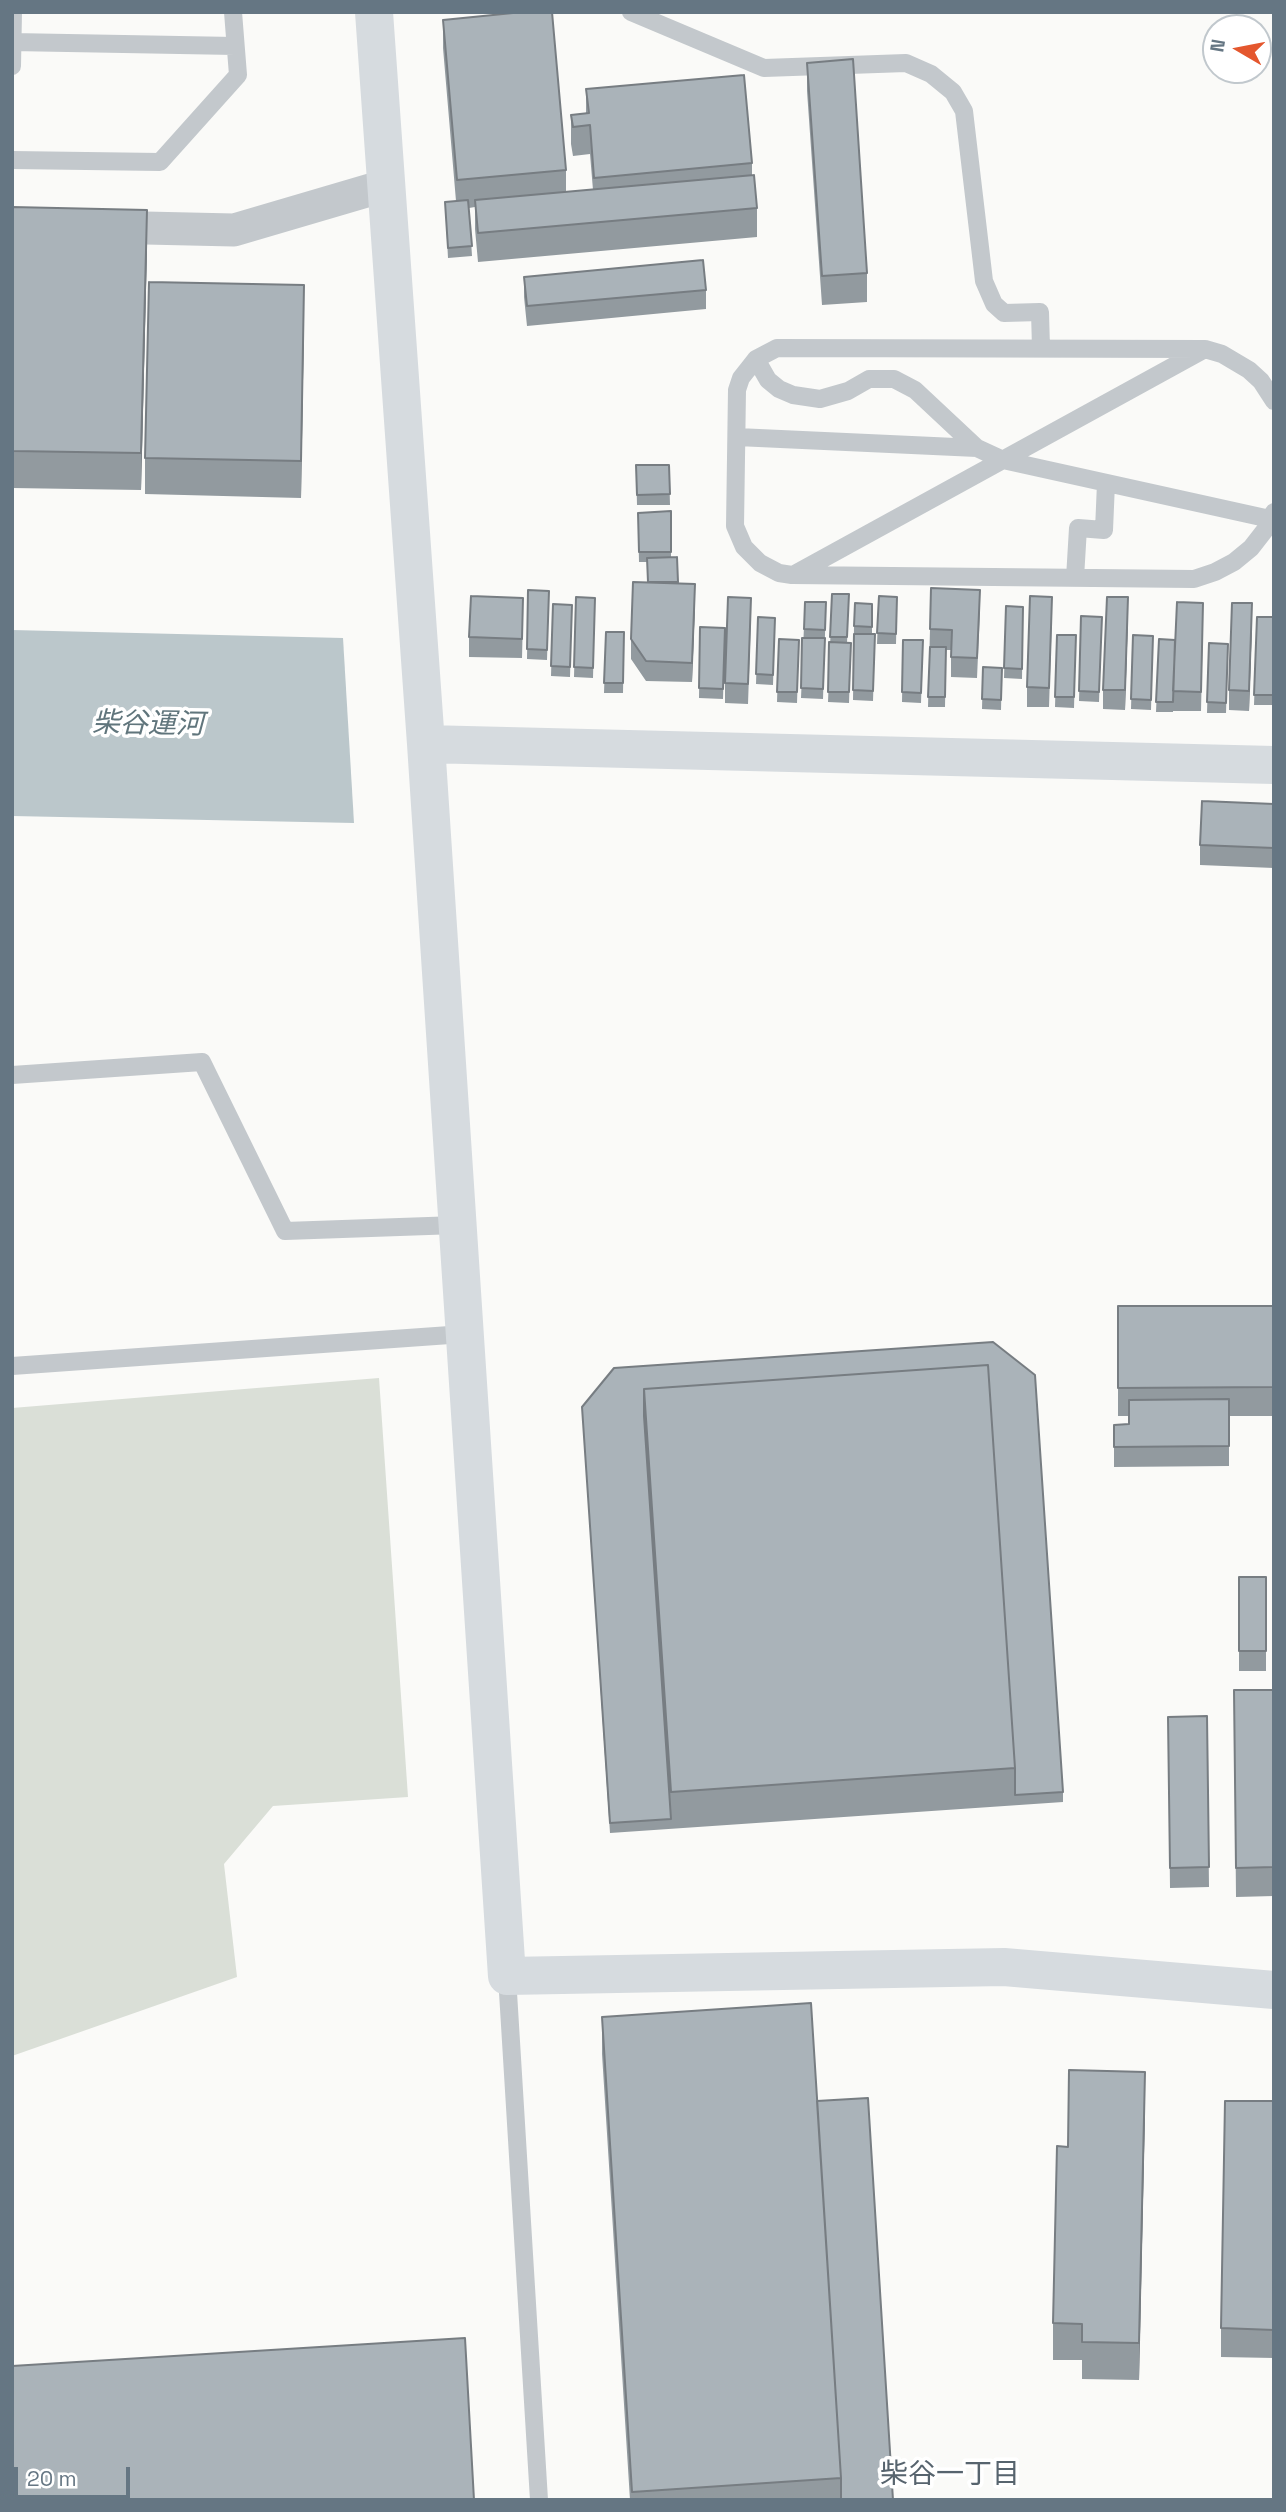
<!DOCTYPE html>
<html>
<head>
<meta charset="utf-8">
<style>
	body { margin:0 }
	#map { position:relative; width:1286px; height:2512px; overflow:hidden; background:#fafaf8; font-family:"Space Grotesk",sans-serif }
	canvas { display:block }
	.frame { position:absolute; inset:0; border:14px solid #657683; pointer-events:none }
	.north { position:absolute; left:1202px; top:14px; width:70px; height:70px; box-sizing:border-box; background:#fff; border:2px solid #c1c8cd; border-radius:50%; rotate:280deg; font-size:19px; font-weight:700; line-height:28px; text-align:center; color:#657683 }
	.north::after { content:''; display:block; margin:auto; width:24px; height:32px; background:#e4572e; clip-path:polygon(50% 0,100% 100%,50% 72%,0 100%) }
	.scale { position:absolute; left:14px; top:2467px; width:116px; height:32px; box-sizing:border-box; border:4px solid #657683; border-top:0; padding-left:9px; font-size:21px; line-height:24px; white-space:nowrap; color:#657683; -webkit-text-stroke:5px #fff; paint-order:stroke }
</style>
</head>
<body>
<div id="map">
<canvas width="1286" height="2512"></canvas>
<div class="frame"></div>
<div class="north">N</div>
<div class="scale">20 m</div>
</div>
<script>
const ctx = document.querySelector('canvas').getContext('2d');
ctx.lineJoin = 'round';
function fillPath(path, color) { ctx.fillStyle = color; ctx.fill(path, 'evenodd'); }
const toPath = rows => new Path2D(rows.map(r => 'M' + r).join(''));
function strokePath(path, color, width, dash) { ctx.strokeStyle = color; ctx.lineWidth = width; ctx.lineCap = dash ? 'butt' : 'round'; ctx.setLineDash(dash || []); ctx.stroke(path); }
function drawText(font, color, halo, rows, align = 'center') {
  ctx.font = font + ' "Space Grotesk","Noto Sans JP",sans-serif'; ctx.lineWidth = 7; ctx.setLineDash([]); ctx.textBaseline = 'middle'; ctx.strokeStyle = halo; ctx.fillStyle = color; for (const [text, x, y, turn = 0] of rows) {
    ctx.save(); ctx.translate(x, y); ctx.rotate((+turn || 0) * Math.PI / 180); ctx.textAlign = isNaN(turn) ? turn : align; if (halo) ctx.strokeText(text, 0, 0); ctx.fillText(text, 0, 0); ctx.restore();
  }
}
fillPath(toPath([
	[379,1378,408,1797,273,1806,224,1864,237,1977,12,2056,12,1408]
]), '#dadfd7');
fillPath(toPath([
	[12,630,343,638,354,823,12,816]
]), '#bbc7cb');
strokePath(toPath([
	[631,12,764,68,906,63,931,74,953,92,964,111,984,281,994,304,1004,313,1040,312,1041,348],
	[12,42,235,46],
	[12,66,13,12],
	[12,160,160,162,238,75,233,12],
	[756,359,768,380,779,389,793,395,820,399,848,391,869,379,894,379,915,390,977,448,1003,460,1270,519],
	[1274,401,1261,381,1249,370,1222,354,1205,349,777,348,756,359,741,378,737,390,735,526,744,547,760,563,779,573,792,575,1194,579,1215,572,1234,562,1251,548,1265,530,1274,512],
	[737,437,977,448],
	[795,574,1203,350],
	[1075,578,1078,528,1104,530,1106,483],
	[12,1075,202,1062,285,1231,457,1225],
	[12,1366,464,1334],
	[507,1976,539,2500]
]), '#c3c8cc', 18);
strokePath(toPath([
	[12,225,234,230,387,185]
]), '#c3c8cc', 33);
strokePath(toPath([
	[374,12,426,744,507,1976,1004,1967,1274,1990],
	[426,744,1274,765]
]), '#d6dbdf', 38);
fillPath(toPath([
	[443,20,566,170,566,192,593,190,590,154,573,156,571,144,571,115,586,113,586,89,752,163,752,175,757,208,757,237,478,262,475,229,475,207,469,208,472,256,448,258,445,202,456,201,443,48],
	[807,63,867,273,867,302,822,305,807,91],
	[12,207,147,247,141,490,12,488],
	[524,277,706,290,706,309,527,326,524,297],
	[304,322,301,498,145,494,145,458],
	[636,465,669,465,670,505,637,505],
	[671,511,671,557,677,557,678,583,695,604,692,682,646,681,631,659,631,639,647,582,647,562,639,562,638,513],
	[528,590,549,591,547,660,527,659],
	[832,594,849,594,847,643,851,643,849,703,828,702],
	[879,596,897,597,896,644,877,644],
	[576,597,595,598,593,678,574,677],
	[805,602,826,602,823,699,801,698],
	[553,604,572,605,570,677,551,676],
	[872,604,872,634,875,634,873,701,853,700,854,626],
	[1006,606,1023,607,1022,679,1004,678],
	[980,610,977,678,951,677,951,650,946,650,945,707,928,707,930,629],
	[1052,616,1049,707,1027,707,1027,687],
	[1081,616,1102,617,1099,702,1079,701],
	[523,617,522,658,469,657,469,637],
	[758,617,775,618,773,685,756,684],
	[1128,617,1125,710,1103,709,1103,690],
	[1257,617,1274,617,1274,705,1254,705],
	[751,618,748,704,725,703,725,683],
	[1203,623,1201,711,1173,711,1173,706,1173,712,1156,712,1159,639,1175,640],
	[1252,623,1249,711,1229,710,1229,690],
	[700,627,725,628,723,699,699,698],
	[606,632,624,632,623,693,604,693],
	[1057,635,1076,635,1074,708,1055,707],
	[1133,635,1153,636,1151,710,1131,709],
	[779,639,799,640,797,703,777,702],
	[903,640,923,640,921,703,902,702],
	[1209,643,1228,644,1226,713,1207,713],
	[983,667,1002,668,1001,710,982,709],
	[1274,804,1274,868,1200,865,1200,845],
	[1118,1306,1274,1306,1274,1416,1229,1416,1229,1466,1114,1467,1114,1425,1129,1424,1129,1416,1118,1416],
	[614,1368,1063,1792,1063,1802,610,1833,582,1407],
	[1239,1577,1266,1577,1266,1671,1239,1671],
	[1234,1690,1274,1690,1274,1896,1236,1897],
	[1207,1716,1209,1887,1170,1888,1168,1717],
	[602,2017,817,2101,893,2500,630,2500,602,2054],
	[1274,2101,1274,2358,1221,2357,1221,2328],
	[1145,2109,1139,2380,1082,2379,1082,2360,1053,2360,1053,2323,1068,2147]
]), '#929a9f');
fillPath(toPath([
	[147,210,147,247,141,490,141,453],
	[304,285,304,322,301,498,301,461],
	[695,584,695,604,692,682,692,663],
	[1128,597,1128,617,1125,710,1125,690],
	[1252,603,1252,623,1249,711,1249,691],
	[1145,2072,1145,2109,1139,2380,1139,2343]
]), '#777d82');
const building = toPath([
	[523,12,552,12,566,170,457,180,443,20,523,12],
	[853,59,867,273,822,276,807,63,853,59],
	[744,75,752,163,594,178,590,125,573,127,571,115,589,113,586,89,744,75],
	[754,175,757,208,478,233,475,200,754,175],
	[468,200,472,246,448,248,445,202,468,200],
	[12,207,147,210,141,453,12,451,12,207],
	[703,260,706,290,527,306,524,277,703,260],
	[149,282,304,285,301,461,145,458,149,282],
	[636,465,669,465,670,494,637,495,636,465],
	[671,511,671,552,639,552,638,513,671,511],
	[677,557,678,582,648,582,647,558,677,557],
	[633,582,695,584,692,663,646,661,631,639,633,582],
	[931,588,980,590,977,658,951,657,952,630,930,629,931,588],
	[528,590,549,591,547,650,527,649,528,590],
	[832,594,849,594,847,637,830,637,832,594],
	[471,596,523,598,522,639,469,637,471,596],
	[879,596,897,597,896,634,877,633,879,596],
	[1030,596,1052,597,1049,688,1027,687,1030,596],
	[576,597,595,598,593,668,574,667,576,597],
	[728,597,751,598,748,684,725,683,728,597],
	[1107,597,1128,597,1125,690,1103,690,1107,597],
	[805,602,826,602,825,630,804,629,805,602],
	[1177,602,1203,603,1201,692,1173,691,1177,602],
	[855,603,872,604,872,627,854,626,855,603],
	[1232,603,1252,603,1249,691,1229,690,1232,603],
	[553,604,572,605,570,667,551,666,553,604],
	[1006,606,1023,607,1022,669,1004,668,1006,606],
	[1081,616,1102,617,1099,692,1079,691,1081,616],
	[758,617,775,618,773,675,756,674,758,617],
	[1257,617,1274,617,1274,695,1254,695,1257,617],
	[700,627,725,628,723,689,699,688,700,627],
	[606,632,624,632,623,683,604,683,606,632],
	[854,634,875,634,873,691,853,690,854,634],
	[1057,635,1076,635,1074,697,1055,697,1057,635],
	[1133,635,1153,636,1151,700,1131,699,1133,635],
	[802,638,825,638,823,689,801,688,802,638],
	[779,639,799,640,797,692,777,692,779,639],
	[1159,639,1175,640,1173,702,1156,702,1159,639],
	[903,640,923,640,921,693,902,692,903,640],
	[829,642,851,643,849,692,828,692,829,642],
	[1209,643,1228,644,1226,703,1207,702,1209,643],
	[930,647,946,647,945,697,928,697,930,647],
	[983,667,1002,668,1001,700,982,699,983,667],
	[1202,801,1274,804,1274,848,1200,845,1202,801],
	[1118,1306,1274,1306,1274,1387,1118,1388,1118,1306],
	[993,1342,1035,1375,1063,1792,1015,1795,1015,1768,988,1365,644,1389,644,1416,671,1819,610,1823,582,1407,614,1368,993,1342],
	[988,1365,1015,1768,671,1792,644,1389,988,1365],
	[1229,1399,1229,1446,1114,1447,1114,1425,1129,1424,1129,1400,1229,1399],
	[1239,1577,1266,1577,1266,1651,1239,1651,1239,1577],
	[1234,1690,1274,1690,1274,1867,1236,1868,1234,1690],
	[1207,1716,1209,1867,1170,1868,1168,1717,1207,1716],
	[811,2003,841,2478,632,2492,602,2017,811,2003],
	[1069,2070,1145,2072,1139,2343,1082,2342,1082,2324,1053,2323,1057,2146,1068,2147,1069,2070],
	[868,2098,893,2500,841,2500,841,2478,817,2101,868,2098],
	[1225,2101,1274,2101,1274,2330,1221,2328,1225,2101],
	[465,2338,474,2500,12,2500,12,2366,465,2338]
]);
fillPath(building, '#aab3b9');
strokePath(building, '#777d82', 2);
drawText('italic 28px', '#60757c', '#fff', [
	["柴谷運河",148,725,1]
]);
drawText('28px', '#57646e', '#fff', [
	["柴谷一丁目",950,2475]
]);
</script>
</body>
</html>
